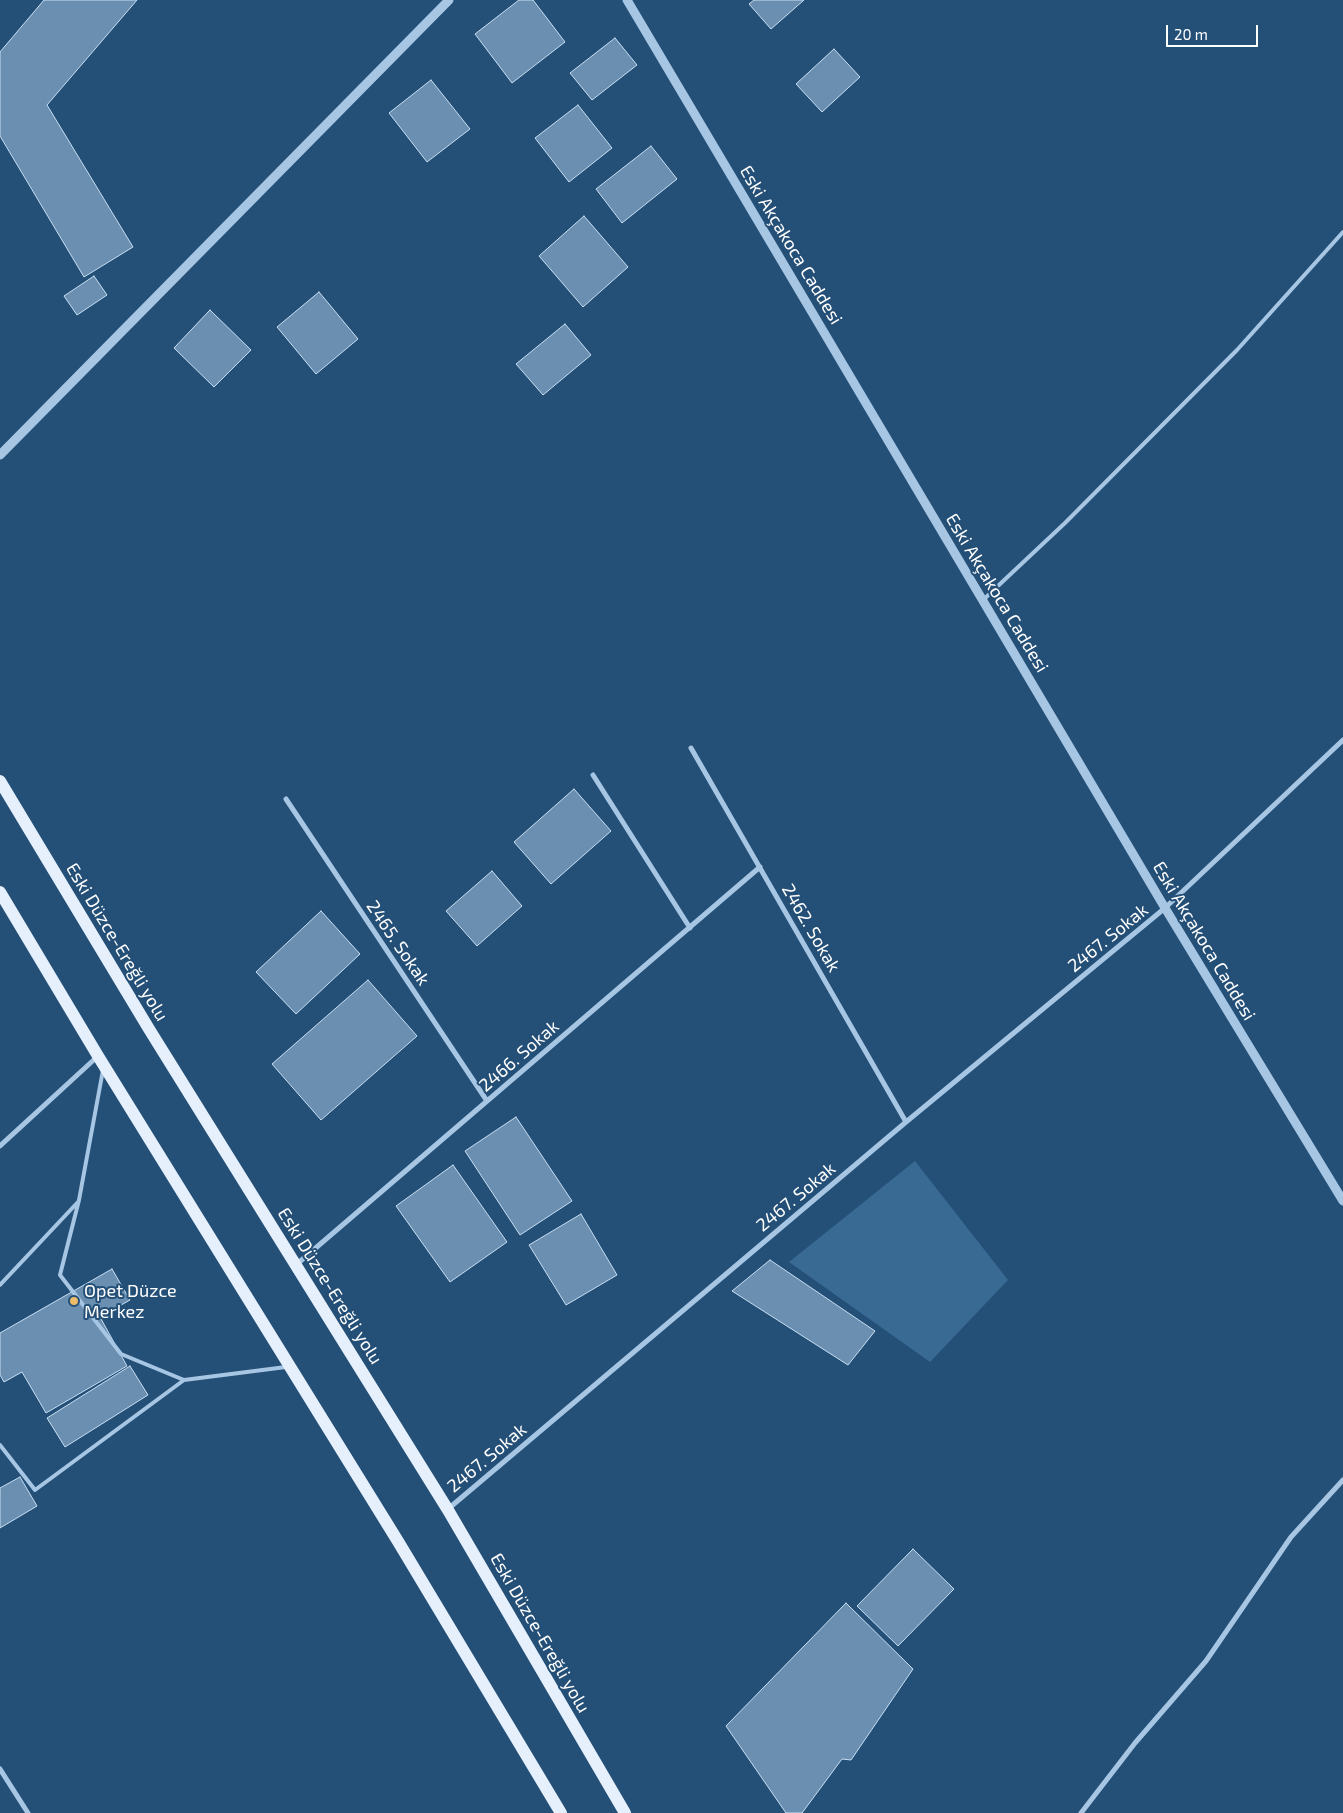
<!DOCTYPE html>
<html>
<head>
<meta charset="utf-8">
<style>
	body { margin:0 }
	#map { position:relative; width:1343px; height:1813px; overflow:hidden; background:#244f77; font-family:"Exo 2",sans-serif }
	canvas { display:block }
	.scale { position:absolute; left:1166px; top:25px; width:92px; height:22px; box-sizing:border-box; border:2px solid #fff; border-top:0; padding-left:6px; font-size:15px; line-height:18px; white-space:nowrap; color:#fff; -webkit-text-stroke:4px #244f77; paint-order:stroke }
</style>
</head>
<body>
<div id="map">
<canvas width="1343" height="1813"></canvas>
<div class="scale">20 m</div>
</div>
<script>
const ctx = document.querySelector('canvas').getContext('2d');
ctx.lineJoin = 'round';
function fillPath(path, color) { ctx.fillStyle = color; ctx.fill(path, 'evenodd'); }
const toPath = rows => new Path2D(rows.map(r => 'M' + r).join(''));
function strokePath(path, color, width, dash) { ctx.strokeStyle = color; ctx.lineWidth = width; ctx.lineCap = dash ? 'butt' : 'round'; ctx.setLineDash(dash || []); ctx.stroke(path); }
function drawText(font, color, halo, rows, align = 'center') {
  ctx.font = font + ' "Exo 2",sans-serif'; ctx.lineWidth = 4; ctx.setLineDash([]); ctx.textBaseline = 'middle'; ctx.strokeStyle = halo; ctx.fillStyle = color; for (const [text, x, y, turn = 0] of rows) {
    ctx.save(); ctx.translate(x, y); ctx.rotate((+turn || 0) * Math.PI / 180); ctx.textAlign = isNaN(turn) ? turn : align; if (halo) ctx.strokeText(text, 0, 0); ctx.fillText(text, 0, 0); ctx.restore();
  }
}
fillPath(toPath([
	[915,1161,1008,1280,930,1362,789,1262]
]), '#386a94');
const building = toPath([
	[44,0,137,0,47,105,133,247,84,277,0,136,0,52,44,0],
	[519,0,533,0,565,42,512,83,475,34,519,0],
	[754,0,804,0,771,29,749,4,754,0],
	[615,38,637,65,592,100,570,73,615,38],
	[834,49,860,77,822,112,796,84,834,49],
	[431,80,470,129,427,162,389,113,431,80],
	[578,105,612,148,569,182,535,138,578,105],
	[651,146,677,179,622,223,596,189,651,146],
	[584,216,628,267,583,307,539,256,584,216],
	[94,276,107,295,77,315,64,296,94,276],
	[319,292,358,339,316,374,277,327,319,292],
	[210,310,251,350,214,387,174,348,210,310],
	[565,324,591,355,543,395,516,364,565,324],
	[574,789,611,831,551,884,514,842,574,789],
	[492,871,522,906,477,946,446,911,492,871],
	[321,911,360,954,296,1014,256,972,321,911],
	[368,980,417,1036,321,1120,272,1064,368,980],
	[516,1117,572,1201,520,1235,465,1151,516,1117],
	[453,1165,507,1242,450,1282,396,1206,453,1165],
	[581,1214,617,1275,566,1305,529,1245,581,1214],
	[770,1260,875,1331,848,1365,732,1291,770,1260],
	[112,1269,130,1300,100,1317,127,1366,46,1413,22,1372,4,1382,0,1375,0,1333,112,1269],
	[130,1366,148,1395,65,1447,47,1418,130,1366],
	[20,1477,37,1506,0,1528,0,1488,20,1477],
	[913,1549,954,1589,898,1646,857,1606,913,1549],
	[846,1603,913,1669,851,1760,842,1759,802,1813,786,1813,726,1726,846,1603]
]);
fillPath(building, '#6a8fb0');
strokePath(building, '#c8dff3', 1);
strokePath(toPath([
	[983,600,1065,523,1237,350,1343,232],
	[103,1070,79,1200,60,1275,121,1354,184,1380,286,1367],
	[0,1285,78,1202],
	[0,1445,35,1490,184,1380]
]), '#a6c6e3', 4);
strokePath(toPath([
	[691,748,906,1122],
	[593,775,690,928],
	[286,799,487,1101],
	[0,1146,98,1056],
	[297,1264,760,867],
	[448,1509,906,1122,1165,908,1343,740],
	[0,1769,28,1813],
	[1081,1813,1135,1743,1206,1661,1291,1537,1343,1480]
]), '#a6c6e3', 5);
strokePath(toPath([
	[627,0,1165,908,1343,1201],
	[0,455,449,0]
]), '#a6c6e3', 9);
strokePath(toPath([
	[0,781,149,1029,448,1510,625,1813],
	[0,892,98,1056,399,1543,561,1813]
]), '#e5f0fc', 12);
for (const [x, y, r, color] of [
	[74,1301,5,"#ecbc6a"]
]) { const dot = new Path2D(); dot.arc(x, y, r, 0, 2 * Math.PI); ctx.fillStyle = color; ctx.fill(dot); strokePath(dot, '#244f77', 2); }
drawText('18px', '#fff', '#244f77', [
	["Eski Akçakoca Caddesi",791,245,59],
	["Eski Akçakoca Caddesi",997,593,59],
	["2462. Sokak",811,928,60],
	["2467. Sokak",1108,938,-39],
	["Eski Akçakoca Caddesi",1204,941,59],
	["Eski Düzce-Ereğli yolu",117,942,59],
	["2465. Sokak",398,943,56],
	["2466. Sokak",519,1056,-41],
	["2467. Sokak",796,1197,-40],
	["Eski Düzce-Ereğli yolu",330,1286,58],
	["2467. Sokak",487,1458,-40],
	["Eski Düzce-Ereğli yolu",540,1633,60]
]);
drawText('18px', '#fff', '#244f77', [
	["Opet Düzce",84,1291],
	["Merkez",84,1312]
], 'left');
</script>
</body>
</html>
